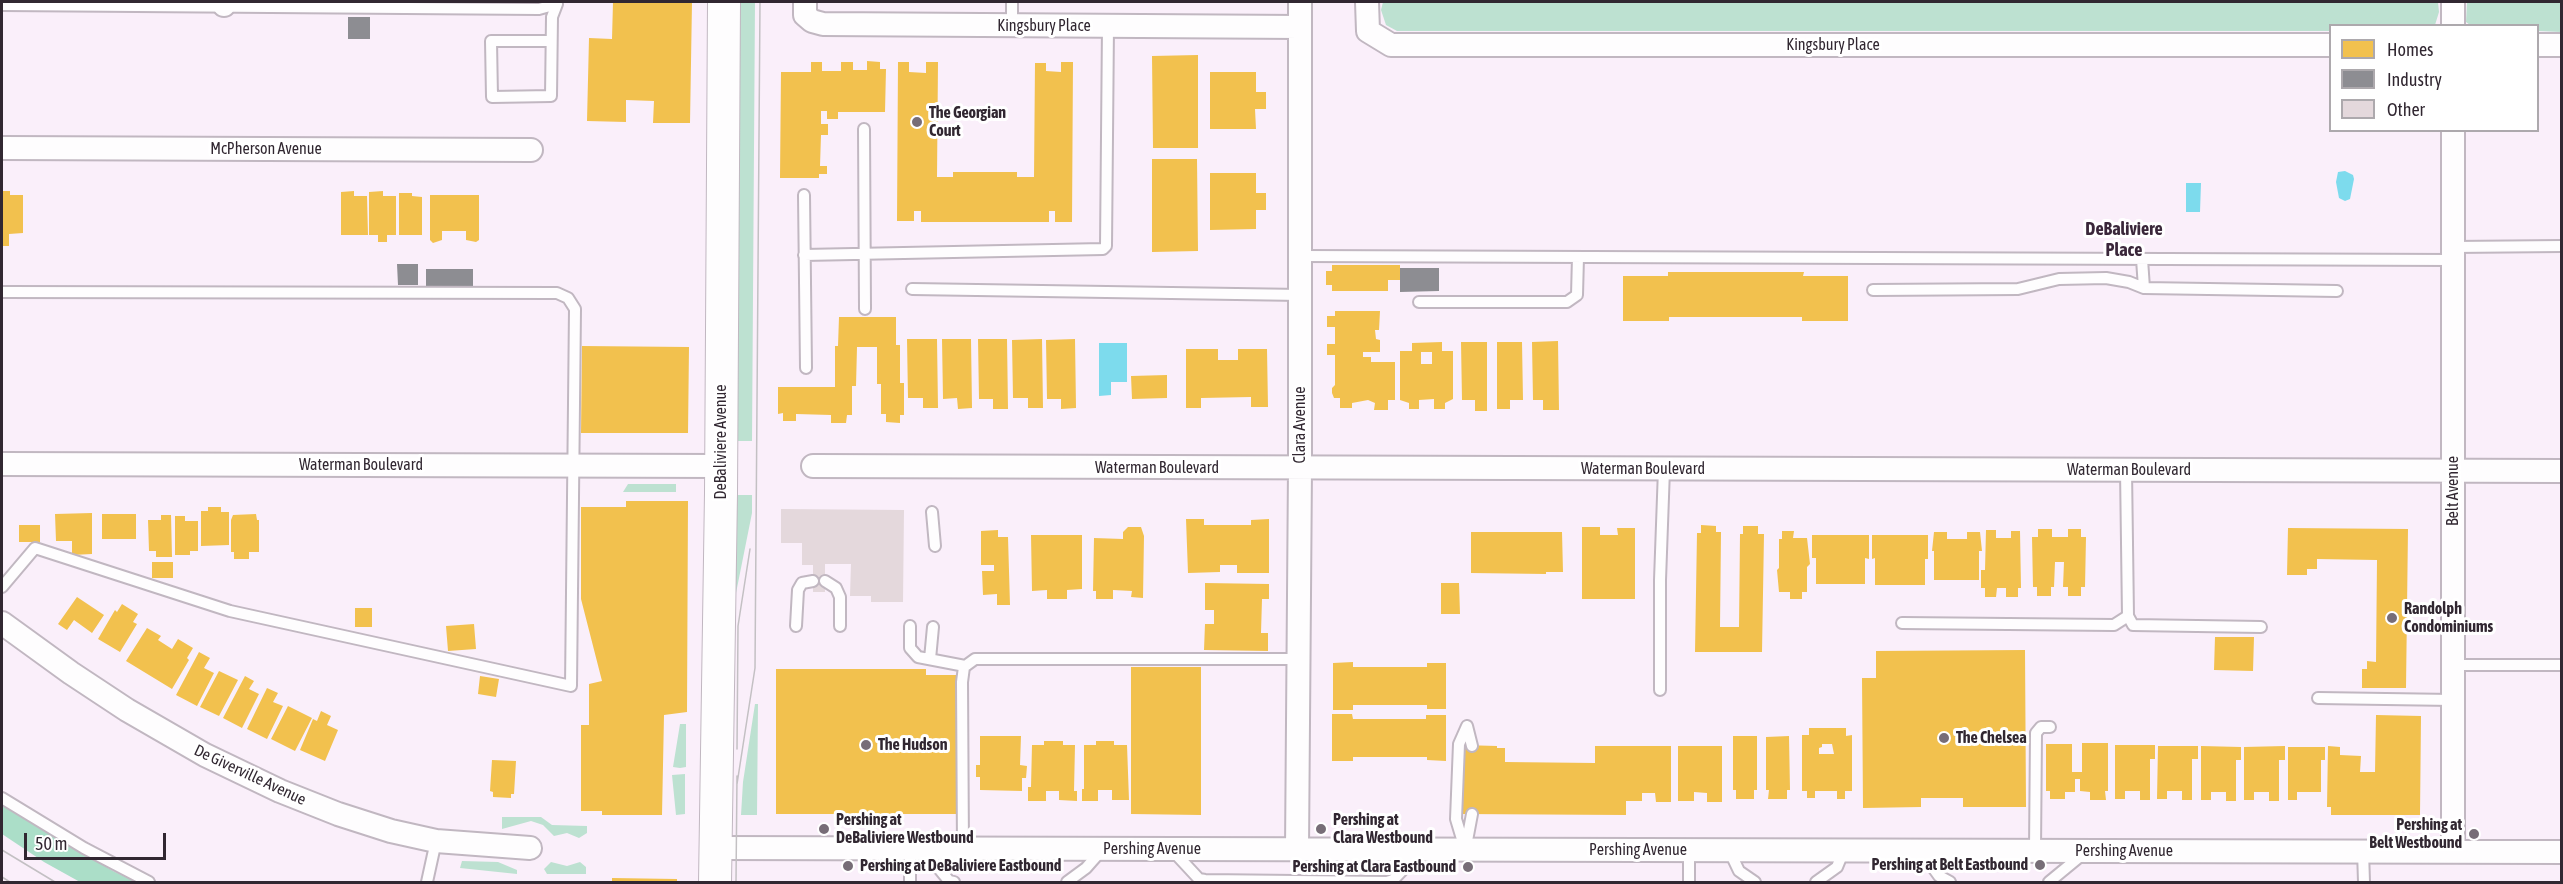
<!DOCTYPE html>
<html>
<head>
<meta charset="utf-8">
<style>
	body { margin:0 }
	#map { position:relative; width:2563px; height:884px; overflow:hidden; background:#faeffa; font-family:"Asap Condensed",sans-serif }
	canvas { display:block }
	.frame { position:absolute; inset:0; border:3px solid #312731; pointer-events:none }
	.legend { position:absolute; left:2329px; top:24px; width:210px; height:108px; box-sizing:border-box; background:#fff; border:2px solid #ada9ad; margin:0; padding:8px 10px; list-style:none; font-size:18px; color:#312731 }
	.legend li { display:flex; align-items:center; gap:12px; height:30px }
	.legend b { width:30px; border:2px solid #ada9ad }
	.scale { position:absolute; left:24px; top:833px; width:142px; height:27px; box-sizing:border-box; border:3px solid #312731; border-top:0; padding-left:8px; font-size:18px; line-height:21px; white-space:nowrap; color:#312731; -webkit-text-stroke:4px #fff; paint-order:stroke }
</style>
</head>
<body>
<div id="map">
<canvas width="2563" height="884"></canvas>
<div class="frame"></div>
<ul class="legend">
<li><b style="height:16px;background:#f2c14e"></b>Homes</li>
<li><b style="height:16px;background:#8d8d92"></b>Industry</li>
<li><b style="height:16px;background:#e4d8dc"></b>Other</li>
</ul>
<div class="scale">50 m</div>
</div>
<script>
const ctx = document.querySelector('canvas').getContext('2d');
ctx.lineJoin = 'round';
function fillPath(path, color) { ctx.fillStyle = color; ctx.fill(path, 'evenodd'); }
const toPath = rows => new Path2D(rows.map(r => 'M' + r).join(''));
function strokePath(path, color, width, dash) { ctx.strokeStyle = color; ctx.lineWidth = width; ctx.lineCap = dash ? 'butt' : 'round'; ctx.setLineDash(dash || []); ctx.stroke(path); }
function drawText(font, color, halo, rows, align = 'center') {
  ctx.font = font + ' "Asap Condensed",sans-serif'; ctx.lineWidth = 6; ctx.setLineDash([]); ctx.textBaseline = 'middle'; ctx.strokeStyle = halo; ctx.fillStyle = color; for (const [text, x, y, turn = 0] of rows) {
    ctx.save(); ctx.translate(x, y); ctx.rotate((+turn || 0) * Math.PI / 180); ctx.textAlign = isNaN(turn) ? turn : align; if (halo) ctx.strokeText(text, 0, 0); ctx.fillText(text, 0, 0); ctx.restore();
  }
}
fillPath(toPath([
	[739,2,755,2,752,441,736,441],
	[1383,2,2438,2,2439,12,2435,25,2330,26,2330,31,1397,31,1386,25,1381,10],
	[2467,2,2561,2,2561,32,2538,31,2538,26,2470,25,2466,22],
	[628,484,676,484,676,492,623,492],
	[736,495,752,495,752,513,734,603],
	[755,704,758,704,757,815,741,815,743,782],
	[680,724,686,724,686,767,680,768,673,767],
	[685,774,685,814,676,815,672,775],
	[502,817,541,817,552,825,587,826,587,833,579,838,567,833,554,836,543,825,531,821,502,829],
	[462,861,498,862,517,870,517,874,460,868],
	[551,862,567,866,580,862,586,867,586,874,547,874,544,869]
]), '#bde1d1');
fillPath(toPath([
	[2,804,113,871,136,882,80,882,44,862,2,834]
]), '#abdec8');
fillPath(toPath([
	[2345,171,2353,175,2354,179,2350,199,2345,201,2339,198,2336,182,2338,172],
	[2186,183,2201,183,2200,212,2186,212],
	[1099,343,1127,343,1127,382,1111,382,1111,395,1099,396]
]), '#7ddbed');
fillPath(toPath([
	[613,2,692,2,690,123,653,123,654,101,626,100,626,122,587,121,589,38,612,39],
	[1198,55,1198,148,1153,148,1152,56],
	[867,61,880,62,880,69,886,69,885,112,838,112,838,119,827,119,827,111,821,111,821,124,828,124,828,135,821,135,820,166,827,166,827,174,819,174,819,178,780,178,781,72,811,72,811,62,822,62,822,71,841,71,841,62,853,62,853,70,867,70],
	[898,62,909,62,909,72,926,73,926,62,938,62,937,177,953,177,953,172,1017,172,1017,177,1034,177,1035,63,1046,63,1046,71,1061,72,1061,62,1073,62,1072,222,1055,222,1055,211,1049,211,1049,222,921,222,921,211,914,211,914,221,897,221],
	[1210,72,1256,72,1256,92,1266,92,1266,109,1255,109,1256,129,1210,129],
	[1152,159,1197,159,1198,251,1152,252],
	[1210,173,1256,173,1256,193,1266,193,1266,210,1256,210,1256,229,1210,230],
	[2,191,10,191,10,195,23,195,23,233,9,234,9,246,2,246],
	[354,191,354,196,367,196,368,235,341,235,341,192],
	[383,191,383,196,396,196,396,235,387,235,387,242,378,242,378,235,369,235,369,192],
	[399,193,412,193,412,196,422,197,422,235,399,235],
	[430,195,479,195,479,240,476,242,466,240,466,231,442,231,442,240,433,243,430,240],
	[1332,265,1400,265,1400,280,1388,280,1388,291,1332,291,1332,285,1326,285,1326,271,1332,271],
	[1668,272,1804,272,1803,276,1848,276,1848,321,1802,321,1802,317,1669,317,1669,321,1623,321,1623,276,1668,276],
	[1335,311,1380,311,1379,330,1375,330,1376,339,1380,340,1380,352,1363,352,1363,357,1371,357,1371,362,1395,362,1395,400,1388,400,1388,410,1374,410,1375,403,1368,400,1352,403,1352,408,1340,408,1340,398,1334,398,1332,393,1332,388,1335,385,1335,355,1327,355,1327,344,1335,344,1335,327,1327,327,1327,316,1335,316],
	[839,317,896,317,896,345,900,345,900,383,904,383,904,415,900,415,900,423,886,422,886,414,881,414,881,384,877,384,877,347,857,347,856,386,852,386,852,415,847,415,846,423,831,423,831,415,796,414,796,421,783,421,783,413,778,414,778,387,835,387,835,346,838,346],
	[907,339,937,339,938,408,923,408,923,398,908,398],
	[942,339,971,339,972,408,958,409,957,398,943,399],
	[978,339,1007,339,1008,409,993,409,993,399,979,399],
	[1042,339,1043,408,1028,408,1028,398,1013,398,1012,340],
	[1075,339,1076,408,1061,409,1061,399,1047,399,1046,340],
	[1558,341,1559,410,1543,410,1543,400,1533,400,1532,342],
	[1442,342,1442,351,1453,351,1453,399,1445,403,1445,409,1434,409,1434,399,1419,400,1419,409,1409,409,1409,403,1400,400,1400,351,1412,351,1412,343],
	[1421,352,1432,352,1432,364,1421,364],
	[1461,342,1487,342,1487,411,1475,411,1475,400,1462,400],
	[1497,342,1522,342,1523,400,1510,400,1510,409,1497,409],
	[582,346,689,347,688,433,581,433],
	[1186,349,1218,349,1218,360,1238,360,1238,349,1267,349,1268,407,1251,407,1251,397,1201,398,1201,408,1186,408],
	[1167,375,1167,398,1132,399,1131,376],
	[626,501,688,501,687,712,664,715,662,815,602,815,602,811,581,811,581,725,589,725,589,684,602,681,581,599,581,507,626,507],
	[208,507,221,507,221,512,229,512,229,545,201,546,201,511,208,511],
	[92,513,92,554,72,555,72,541,56,541,55,514],
	[102,514,136,514,136,539,102,539],
	[256,514,257,520,259,520,259,552,249,552,249,559,234,559,234,552,231,552,231,520,233,515],
	[161,515,171,515,172,557,156,557,156,551,149,551,148,520,161,520],
	[175,516,185,516,185,521,198,521,198,551,190,551,190,555,175,555],
	[1186,519,1204,519,1204,525,1251,525,1251,520,1269,519,1269,573,1237,573,1237,565,1220,565,1220,572,1188,573],
	[19,525,40,525,40,542,19,542],
	[1701,525,1716,526,1716,532,1721,532,1720,627,1739,627,1740,534,1743,534,1743,526,1758,526,1758,534,1764,534,1762,652,1695,652,1697,533,1701,533],
	[1128,527,1141,527,1144,536,1143,598,1131,597,1132,591,1113,590,1113,599,1096,599,1096,591,1093,591,1094,538,1123,539,1123,532],
	[1582,527,1600,527,1600,535,1618,535,1617,528,1635,528,1635,599,1582,599],
	[2288,528,2408,529,2406,688,2362,688,2362,669,2367,669,2367,661,2376,662,2377,560,2317,559,2317,569,2307,569,2307,575,2287,575],
	[2038,529,2052,529,2052,537,2068,537,2068,529,2081,529,2081,537,2086,537,2085,587,2081,587,2081,596,2068,596,2068,587,2063,587,2064,562,2055,562,2054,587,2051,587,2051,596,2037,596,2037,587,2033,587,2032,537,2038,537],
	[998,530,998,537,1008,537,1010,605,997,605,997,594,983,595,982,571,994,571,994,565,981,565,981,531],
	[1986,530,1996,530,1996,538,2011,538,2011,531,2020,531,2021,588,2018,588,2018,597,2006,597,2006,588,1997,588,1996,597,1985,597,1985,588,1981,588,1981,570,1985,570],
	[1782,531,1794,531,1793,538,1807,538,1810,564,1807,567,1807,592,1802,592,1802,599,1790,599,1790,592,1779,592,1777,570,1779,568,1779,539,1782,539],
	[1471,532,1562,532,1563,572,1546,572,1546,574,1471,573],
	[1934,532,1947,532,1947,539,1967,539,1967,532,1980,532,1982,551,1979,551,1979,580,1934,580,1934,551,1932,551],
	[1031,535,1082,535,1082,589,1067,590,1067,599,1047,599,1047,590,1032,591],
	[1812,535,1869,535,1869,559,1865,558,1865,584,1816,584,1816,558,1812,558],
	[1872,535,1928,535,1928,559,1925,559,1925,585,1875,585,1875,558,1872,559],
	[152,562,173,562,173,578,152,578],
	[1205,583,1269,584,1269,599,1262,599,1261,633,1268,633,1268,651,1204,650,1205,624,1214,624,1214,610,1205,610],
	[1441,583,1459,583,1460,614,1441,614],
	[77,597,104,615,92,633,74,620,67,630,58,624],
	[122,604,138,614,133,622,137,624,120,652,98,639,115,610,117,612],
	[355,608,372,608,372,627,355,627],
	[474,624,476,649,448,651,446,626],
	[147,628,161,636,158,640,172,649,178,639,193,648,187,658,189,660,172,689,126,661],
	[2215,637,2254,637,2253,671,2214,670],
	[2025,650,2026,807,1963,807,1963,798,1921,798,1921,807,1863,808,1862,678,1876,678,1876,651],
	[199,652,210,658,204,668,214,673,197,706,176,695],
	[1353,662,1353,667,1427,667,1427,663,1446,663,1446,709,1427,709,1427,705,1353,705,1353,710,1333,710,1333,663],
	[1131,667,1201,667,1201,815,1131,814],
	[776,669,926,669,926,675,956,675,956,814,776,814],
	[219,671,238,680,219,716,200,707],
	[245,676,254,681,249,689,259,694,242,728,223,718],
	[480,676,499,679,496,697,478,694],
	[267,688,278,693,273,702,283,706,267,739,247,729],
	[288,706,312,718,295,751,271,739],
	[321,711,331,716,327,725,338,730,325,761,300,750,313,719,317,721],
	[1332,714,1352,714,1353,719,1426,719,1426,715,1446,715,1446,761,1427,760,1427,757,1353,757,1353,761,1332,761],
	[2376,715,2421,716,2420,815,2331,815,2331,807,2327,807,2328,746,2340,747,2340,755,2361,756,2360,772,2375,772],
	[1809,728,1846,728,1846,736,1852,735,1852,791,1845,791,1845,799,1837,799,1837,791,1815,791,1815,798,1807,798,1807,791,1802,791,1802,735,1809,735],
	[1822,744,1832,744,1834,754,1819,754,1819,748,1822,747],
	[980,736,1021,736,1020,765,1027,766,1026,778,1022,778,1022,791,980,790,980,777,976,777,976,765,980,765],
	[1733,736,1757,736,1757,790,1754,790,1754,799,1736,799,1736,790,1733,790],
	[1789,736,1790,790,1787,790,1787,799,1768,799,1769,790,1766,790,1766,737],
	[1044,741,1063,741,1063,745,1075,745,1074,791,1077,791,1077,801,1059,800,1059,791,1046,791,1046,801,1028,801,1028,787,1031,787,1032,745,1044,745],
	[1096,741,1114,741,1114,745,1127,745,1129,800,1112,800,1112,790,1098,790,1098,801,1082,801,1082,789,1084,789,1084,745,1096,745],
	[2082,743,2108,743,2108,791,2105,791,2106,800,2090,800,2090,792,2080,791,2080,779,2075,779,2075,792,2065,792,2065,799,2050,799,2050,791,2046,791,2046,744,2072,744,2072,772,2082,772],
	[1462,745,1497,746,1497,748,1505,748,1505,762,1595,763,1595,746,1671,746,1671,802,1656,802,1655,793,1642,793,1642,801,1626,801,1626,815,1461,814],
	[2115,745,2155,745,2155,759,2150,759,2150,800,2140,800,2140,791,2125,791,2125,799,2115,799],
	[1678,746,1722,746,1722,802,1707,802,1707,793,1694,792,1694,801,1678,801],
	[2158,746,2198,746,2198,759,2192,759,2192,800,2182,800,2182,791,2167,791,2167,799,2157,799],
	[2201,746,2241,747,2241,760,2236,760,2236,801,2226,801,2226,792,2211,792,2211,800,2201,800],
	[2285,746,2285,760,2279,760,2279,801,2269,801,2269,792,2254,792,2254,800,2244,800,2244,747],
	[2288,747,2325,747,2325,760,2321,760,2321,792,2297,792,2297,800,2288,800],
	[492,760,516,761,514,794,511,794,511,798,493,797,493,792,490,791],
	[612,878,677,879,677,882,612,882]
]), '#f2c14e');
fillPath(toPath([
	[348,17,370,17,370,39,348,39],
	[397,264,418,264,418,285,398,285],
	[1400,268,1439,268,1439,291,1400,292],
	[426,269,473,269,473,287,426,287]
]), '#8d8d92');
fillPath(toPath([
	[781,509,904,510,903,602,871,602,871,596,850,596,851,564,825,564,825,592,813,592,813,565,802,565,802,543,781,543]
]), '#e4d8dc');
const service = toPath([
	[2,5,539,9,557,4],
	[1012,26,1012,2],
	[551,41,491,41,492,97,551,96,552,17,557,4],
	[864,129,865,309],
	[804,195,806,368],
	[2453,247,2562,246],
	[804,255,1103,249,1106,246,1108,26],
	[1301,256,2453,260],
	[2142,259,2144,288,2337,291],
	[912,289,1301,295],
	[1873,290,2018,289,2059,279,2106,278,2129,282,2144,288],
	[2,292,557,293,568,298,575,309,571,686,230,611,35,548,2,587],
	[1419,302,1567,302,1577,295,1578,257],
	[932,512,935,546],
	[825,581,836,588,840,597,840,626],
	[2128,616,2133,625,2261,627],
	[1902,623,2114,625,2128,616,2126,470],
	[796,626,798,590,802,583,813,581],
	[910,626,910,648,918,657,965,666],
	[930,659,933,627],
	[2453,665,2562,665],
	[1660,690,1660,580,1664,469],
	[2318,698,2453,700],
	[1467,726,1472,746],
	[2,798,84,848,149,882],
	[1466,846,1472,814],
	[963,848,962,682,964,667,975,659,1298,659],
	[923,849,949,881,954,882],
	[1465,849,1456,819,1459,744,1467,726],
	[1689,850,1689,882],
	[1729,850,1739,871,1755,882],
	[2035,850,2036,733,2041,727,2050,727],
	[1173,851,1199,879,1205,880,1387,882,1393,880,1421,851],
	[1921,851,1939,876,1950,882],
	[2363,851,2364,882],
	[427,882,436,841],
	[910,882,910,848],
	[1067,882,1086,868,1101,851],
	[1816,882,1837,867,1844,850],
	[2049,882,2083,854]
]);
const minor = toPath([
	[224,2,224,5],
	[805,2,805,15,812,21,823,24,1300,27],
	[1367,2,1368,31,1391,45,2330,45],
	[2453,26,2453,2],
	[2538,45,2562,45],
	[2453,130,2453,851],
	[2,148,531,150],
	[2,464,721,466],
	[813,466,2562,471],
	[2,623,71,673,127,710,205,755,280,791,338,814,391,831,436,841,530,848],
	[715,848,2562,852],
	[1297,849,1300,468,1300,2]
]);
const secondary = toPath([
	[715,882,721,493,724,2]
]);
strokePath(service, '#c1b7c1', 14);
strokePath(minor, '#c1b7c1', 26);
strokePath(secondary, '#c1b7c1', 34);
strokePath(service, '#fefdfe', 10);
strokePath(minor, '#fefdfe', 22);
strokePath(secondary, '#fefdfe', 32);
strokePath(toPath([
	[737,749,738,626,750,549],
	[737,784,755,668,760,2],
	[2,850,55,882],
	[2,877,10,882],
	[736,882,737,776]
]), '#c3c0c3', 1.5);
for (const [x, y, r, color] of [
	[917,122,6,"#776d77"],
	[2392,618,6,"#776d77"],
	[1944,738,6,"#776d77"],
	[866,745,6,"#776d77"],
	[824,829,6,"#776d77"],
	[1321,829,6,"#776d77"],
	[2474,834,6,"#776d77"],
	[2040,865,6,"#776d77"],
	[848,866,6,"#776d77"],
	[1468,867,6,"#776d77"]
]) { const dot = new Path2D(); dot.arc(x, y, r, 0, 2 * Math.PI); ctx.fillStyle = color; ctx.fill(dot); strokePath(dot, '#fff', 2); }
drawText('16px', '#312731', '#fff', [
	["Kingsbury Place",1044,26],
	["Kingsbury Place",1833,45],
	["McPherson Avenue",266,149],
	["Clara Avenue",1300,425,-90],
	["DeBaliviere Avenue",721,442,-90],
	["Waterman Boulevard",361,465],
	["Waterman Boulevard",1157,468],
	["Waterman Boulevard",1643,469],
	["Waterman Boulevard",2129,470],
	["Belt Avenue",2453,491,-90],
	["De Giverville Avenue",250,775,25],
	["Pershing Avenue",1152,849],
	["Pershing Avenue",1638,850],
	["Pershing Avenue",2124,851]
]);
drawText('bold 16px', '#312731', '#fff', [
	["The Georgian",929,113],
	["Court",929,131],
	["Randolph",2404,609],
	["Condominiums",2404,627],
	["The Chelsea",1956,738],
	["The Hudson",878,745],
	["Pershing at",836,820],
	["DeBaliviere Westbound",836,838],
	["Pershing at",1333,820],
	["Clara Westbound",1333,838],
	["Pershing at",2462,825,"right"],
	["Belt Westbound",2462,843,"right"],
	["Pershing at Belt Eastbound",2028,865,"right"],
	["Pershing at DeBaliviere Eastbound",860,866],
	["Pershing at Clara Eastbound",1456,867,"right"]
], 'left');
drawText('bold 18px', '#3a273a', '#fff', [
	["DeBaliviere",2124,229],
	["Place",2124,250]
]);
</script>
</body>
</html>
